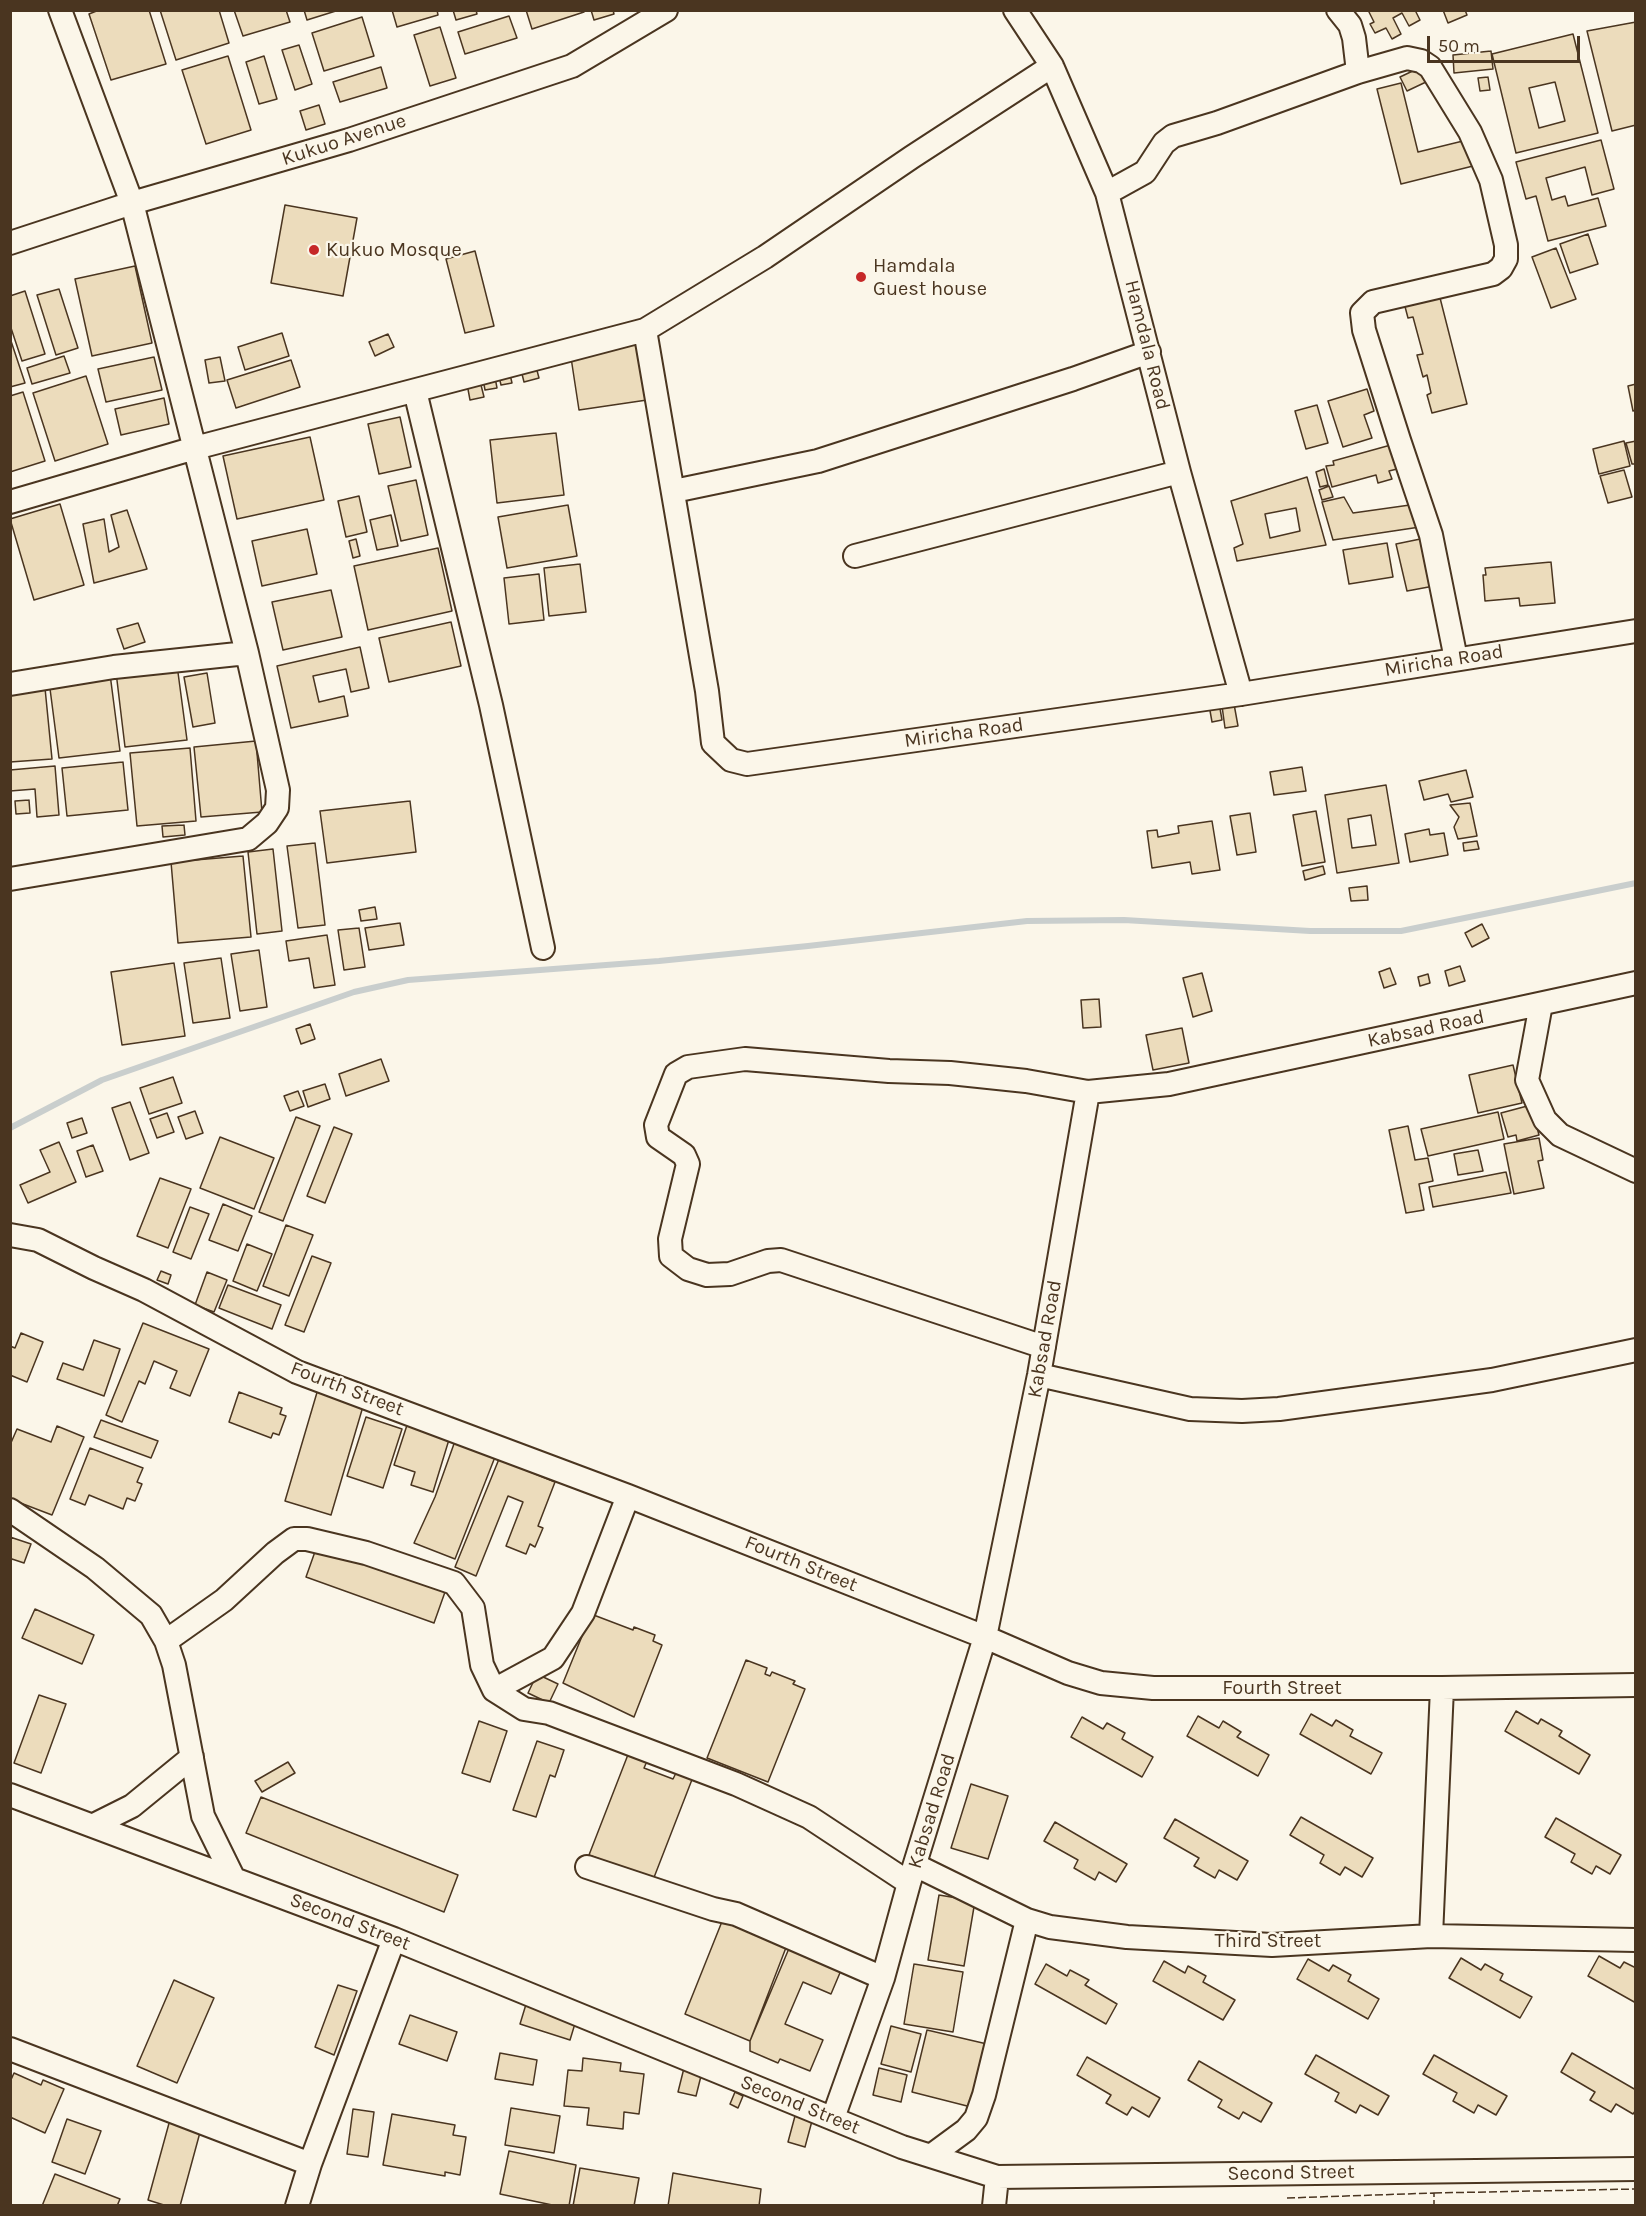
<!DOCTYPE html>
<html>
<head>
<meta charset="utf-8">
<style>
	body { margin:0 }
	#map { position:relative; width:1646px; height:2216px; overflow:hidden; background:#fbf6e9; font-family:Karla,sans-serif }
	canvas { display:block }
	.frame { position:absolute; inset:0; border:12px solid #4a3520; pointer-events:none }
	.scale { position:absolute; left:1427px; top:36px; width:153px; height:27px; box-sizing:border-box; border:3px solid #4a3520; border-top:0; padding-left:8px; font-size:18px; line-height:21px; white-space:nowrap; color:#4a3520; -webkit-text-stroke:4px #fbf6e9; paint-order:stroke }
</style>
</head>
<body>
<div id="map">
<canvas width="1646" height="2216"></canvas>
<div class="frame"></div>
<div class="scale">50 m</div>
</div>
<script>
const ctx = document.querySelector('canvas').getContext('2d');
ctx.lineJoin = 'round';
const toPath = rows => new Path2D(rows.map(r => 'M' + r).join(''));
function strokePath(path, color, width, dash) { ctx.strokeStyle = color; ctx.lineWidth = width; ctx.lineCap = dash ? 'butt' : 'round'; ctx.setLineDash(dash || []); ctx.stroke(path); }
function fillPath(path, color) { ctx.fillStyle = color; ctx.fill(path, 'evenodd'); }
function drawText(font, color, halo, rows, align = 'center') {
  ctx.font = font + ' Karla,sans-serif'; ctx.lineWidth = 4.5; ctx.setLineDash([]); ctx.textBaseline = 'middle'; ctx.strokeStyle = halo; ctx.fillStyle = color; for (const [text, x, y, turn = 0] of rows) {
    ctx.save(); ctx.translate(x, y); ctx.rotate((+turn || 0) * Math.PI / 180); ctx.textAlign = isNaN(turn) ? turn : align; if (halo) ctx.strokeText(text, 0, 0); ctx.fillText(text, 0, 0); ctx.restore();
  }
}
strokePath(toPath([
	[10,1128,102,1080,354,992,408,980,659,961,808,946,1027,921,1124,920,1310,931,1401,931,1636,883]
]), '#c9cecd', 6);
const building = toPath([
	[99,10,149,10,166,64,111,80,89,14,99,10],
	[160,10,219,10,229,43,176,60,160,10],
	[234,10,286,10,290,22,243,36,234,10],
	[304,10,339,10,307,20,304,10],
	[392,10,437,10,438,15,397,27,392,10],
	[453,10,476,10,477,14,456,20,453,10],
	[526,10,584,10,584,12,532,29,526,10],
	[591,10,613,10,614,14,594,20,591,10],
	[1368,10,1415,10,1420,20,1409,26,1402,13,1393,18,1401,34,1392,39,1386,28,1375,33,1370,24,1374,22,1368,10],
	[1443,10,1465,10,1467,15,1448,23,1443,10],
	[509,16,517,38,465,54,458,32,509,16],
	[362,17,374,56,324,71,312,33,362,17],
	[1636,22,1636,125,1612,131,1587,31,1636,22],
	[440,27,456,78,430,86,414,35,440,27],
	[1573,34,1598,133,1516,153,1492,54,1573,34],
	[1555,82,1565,121,1539,128,1529,88,1555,82],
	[299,45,312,84,295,90,282,50,299,45],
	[1491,51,1493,69,1454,73,1453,55,1491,51],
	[228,56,251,130,206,144,182,70,228,56],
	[264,56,277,99,259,104,246,62,264,56],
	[381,67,387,88,340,102,333,82,381,67],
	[1419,68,1426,82,1407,91,1400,77,1419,68],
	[1488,77,1490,90,1480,91,1478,78,1488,77],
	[1401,83,1418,152,1467,140,1473,166,1401,184,1377,89,1401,83],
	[319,105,325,124,306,130,300,111,319,105],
	[1601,140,1614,189,1592,195,1585,167,1546,178,1552,200,1565,196,1568,206,1598,198,1606,226,1548,241,1536,196,1526,199,1516,162,1601,140],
	[285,205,357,218,343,296,271,283,285,205],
	[1588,234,1598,264,1570,273,1560,244,1588,234],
	[1556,248,1576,299,1551,308,1532,257,1556,248],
	[475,251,494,326,465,333,446,259,475,251],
	[135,266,152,343,92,356,75,279,135,266],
	[59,289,78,348,56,355,37,295,59,289],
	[1438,290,1467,404,1432,413,1427,395,1431,393,1427,375,1423,377,1417,355,1423,354,1413,317,1408,318,1403,299,1438,290],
	[25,291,45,354,22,361,10,325,10,296,25,291],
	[282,333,289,356,245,370,238,347,282,333],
	[388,334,394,347,375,356,369,342,388,334],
	[10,338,25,383,10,387,10,338],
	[638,340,647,400,579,410,570,351,638,340],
	[64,356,70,373,32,384,27,368,64,356],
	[154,357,162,390,106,402,98,369,154,357],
	[220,357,225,381,209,383,205,360,220,357],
	[291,360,300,387,236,408,227,380,291,360],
	[535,363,539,378,524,382,520,366,535,363],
	[509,370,512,383,501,385,498,372,509,370],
	[494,372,497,388,485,390,482,374,494,372],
	[86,376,108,444,55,461,33,393,86,376],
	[480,381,484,397,470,400,467,384,480,381],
	[1636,384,1636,410,1633,411,1628,386,1636,384],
	[1367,389,1374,411,1364,415,1372,438,1343,447,1328,401,1367,389],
	[23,392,45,461,10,472,10,396,23,392],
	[164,398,169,424,121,435,115,409,164,398],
	[1317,405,1328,443,1306,449,1295,411,1317,405],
	[400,417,411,467,379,474,368,424,400,417],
	[556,433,564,495,497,503,490,440,556,433],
	[310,437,324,500,237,519,223,456,310,437],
	[1624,441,1630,466,1599,474,1593,449,1624,441],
	[1636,441,1636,464,1632,464,1626,443,1636,441],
	[1398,443,1405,467,1389,471,1392,479,1378,483,1376,475,1332,487,1326,466,1334,465,1333,461,1398,443],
	[1324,469,1328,485,1320,487,1316,472,1324,469],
	[1624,470,1632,497,1608,503,1600,476,1624,470],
	[1307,477,1326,545,1237,561,1234,548,1243,544,1231,501,1307,477],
	[1296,508,1300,531,1270,538,1265,514,1296,508],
	[416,480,428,535,401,541,388,486,416,480],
	[1329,486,1333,497,1322,500,1319,490,1329,486],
	[359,496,367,532,346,537,338,501,359,496],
	[1344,497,1353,513,1417,504,1420,527,1333,540,1322,502,1344,497],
	[60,504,84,585,34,600,10,519,60,504],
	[568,505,577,556,507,568,498,517,568,505],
	[127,510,147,569,94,583,83,524,104,519,109,552,119,547,111,515,127,510],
	[391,515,398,546,377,550,370,520,391,515],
	[307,529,317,574,262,586,252,541,307,529],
	[1430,537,1434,586,1407,591,1396,544,1430,537],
	[356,539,360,556,353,558,349,541,356,539],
	[1387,543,1393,577,1349,584,1343,550,1387,543],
	[438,548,452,611,368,630,354,566,438,548],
	[1551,562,1555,603,1520,606,1519,598,1485,601,1483,575,1486,575,1485,568,1551,562],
	[580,564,586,612,549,616,544,568,580,564],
	[539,574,544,620,509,624,504,578,539,574],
	[331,590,342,637,283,650,272,602,331,590],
	[451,622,461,666,389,682,379,638,451,622],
	[138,623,145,642,124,649,117,629,138,623],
	[360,647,369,688,351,692,346,669,313,676,319,702,344,696,348,716,291,728,277,666,360,647],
	[177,665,187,740,125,747,116,672,177,665],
	[207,673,215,723,193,727,184,677,207,673],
	[110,674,120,751,59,758,49,681,110,674],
	[45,688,52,759,10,762,10,691,45,688],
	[1219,703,1222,720,1212,722,1209,705,1219,703],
	[1234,704,1238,726,1225,728,1222,706,1234,704],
	[256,741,262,812,201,817,194,747,256,741],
	[190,748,196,821,137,826,130,753,190,748],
	[123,762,128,810,67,816,62,768,123,762],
	[55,766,59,815,37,817,35,789,10,791,10,770,55,766],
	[1302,767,1306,791,1274,795,1270,772,1302,767],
	[1466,770,1473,797,1451,802,1448,794,1424,800,1419,781,1466,770],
	[1386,785,1399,863,1337,873,1325,795,1386,785],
	[1371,815,1376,845,1352,848,1348,819,1371,815],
	[29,800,30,813,16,814,15,801,29,800],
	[410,801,416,852,327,863,320,811,410,801],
	[1470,803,1477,836,1458,839,1454,827,1459,817,1450,805,1470,803],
	[1316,811,1325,862,1302,866,1293,815,1316,811],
	[1250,813,1256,852,1237,855,1230,816,1250,813],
	[1212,821,1220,870,1192,874,1190,862,1152,868,1147,831,1157,830,1158,837,1179,833,1178,826,1212,821],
	[184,825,185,835,163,837,162,826,184,825],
	[1429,829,1430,835,1444,833,1448,855,1410,862,1405,834,1429,829],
	[1477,841,1479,849,1464,851,1463,843,1477,841],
	[315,843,325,925,298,928,287,846,315,843],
	[273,849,282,931,257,934,248,852,273,849],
	[243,856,251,937,178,943,171,862,243,856],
	[1323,866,1325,874,1305,880,1303,871,1323,866],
	[1367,886,1368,900,1351,901,1349,888,1367,886],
	[375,907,377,919,361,921,359,910,375,907],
	[400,923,404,945,369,950,365,928,400,923],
	[1482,924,1489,938,1472,947,1465,933,1482,924],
	[359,928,365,967,344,970,338,930,359,928],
	[327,935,335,985,314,988,309,958,289,961,286,941,327,935],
	[259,950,267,1007,240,1011,231,954,259,950],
	[221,958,230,1018,193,1023,184,963,221,958],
	[174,963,185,1036,122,1045,111,972,174,963],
	[1460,966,1465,981,1449,986,1445,971,1460,966],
	[1390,968,1396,984,1384,988,1379,972,1390,968],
	[1202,973,1212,1011,1193,1017,1183,978,1202,973],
	[1428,974,1430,983,1420,986,1418,977,1428,974],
	[1099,999,1101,1027,1083,1028,1081,1000,1099,999],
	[310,1024,315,1039,301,1044,296,1029,310,1024],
	[1182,1028,1189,1063,1153,1070,1146,1035,1182,1028],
	[381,1059,389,1081,346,1096,339,1074,381,1059],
	[1513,1065,1522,1103,1478,1113,1469,1075,1513,1065],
	[173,1077,182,1103,149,1114,140,1088,173,1077],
	[325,1084,330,1099,308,1107,303,1091,325,1084],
	[298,1091,304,1106,290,1111,284,1096,298,1091],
	[130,1102,149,1153,130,1160,112,1108,130,1102],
	[1531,1105,1539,1135,1517,1141,1516,1135,1508,1137,1501,1113,1531,1105],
	[195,1111,203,1133,186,1139,178,1117,195,1111],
	[1498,1112,1504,1139,1428,1156,1421,1129,1498,1112],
	[167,1113,174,1132,157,1138,150,1119,167,1113],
	[296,1117,320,1126,283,1221,259,1212,296,1117],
	[82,1118,87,1133,72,1138,67,1123,82,1118],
	[1408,1126,1415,1160,1428,1158,1433,1181,1419,1184,1424,1210,1406,1213,1389,1130,1408,1126],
	[334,1127,352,1134,325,1203,307,1196,334,1127],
	[220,1137,274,1158,254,1209,200,1188,220,1137],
	[1539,1138,1543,1160,1538,1161,1544,1188,1514,1194,1504,1144,1539,1138],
	[59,1142,76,1182,28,1203,20,1185,50,1172,40,1150,59,1142],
	[93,1145,103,1171,86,1177,77,1151,93,1145],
	[1478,1150,1483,1171,1458,1175,1454,1154,1478,1150],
	[1506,1172,1511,1193,1433,1207,1429,1187,1506,1172],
	[160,1178,191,1189,168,1248,137,1236,160,1178],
	[223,1204,252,1216,238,1251,209,1240,223,1204],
	[190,1207,209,1214,191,1259,173,1252,190,1207],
	[286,1225,313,1235,289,1296,263,1286,286,1225],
	[247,1244,272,1254,257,1291,233,1281,247,1244],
	[312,1256,331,1263,304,1332,285,1325,312,1256],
	[161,1271,171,1275,168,1284,157,1280,161,1271],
	[207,1272,227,1280,214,1312,195,1305,207,1272],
	[228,1285,281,1305,272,1329,219,1308,228,1285],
	[143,1323,209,1349,190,1396,170,1388,177,1371,154,1361,145,1384,139,1381,122,1422,106,1415,143,1323],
	[21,1333,43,1342,27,1382,10,1375,10,1346,15,1348,21,1333],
	[94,1340,120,1349,104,1396,57,1379,63,1363,83,1370,94,1340],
	[318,1389,364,1403,331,1515,285,1501,318,1389],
	[239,1392,282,1408,280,1414,286,1416,279,1435,273,1433,271,1438,229,1422,239,1392],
	[366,1417,402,1429,383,1488,347,1476,366,1417],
	[409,1419,451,1433,433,1492,411,1485,415,1472,394,1465,409,1419],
	[101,1420,158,1441,151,1458,94,1437,101,1420],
	[57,1426,84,1437,52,1515,10,1499,10,1445,17,1429,51,1442,57,1426],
	[455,1441,495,1457,455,1559,414,1543,435,1497,455,1441],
	[90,1448,143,1468,137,1482,142,1484,135,1501,127,1498,123,1509,89,1495,85,1505,70,1499,90,1448],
	[499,1459,555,1482,538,1526,543,1528,535,1547,530,1544,526,1554,506,1546,523,1502,508,1496,476,1576,455,1567,499,1459],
	[10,1537,31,1544,24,1563,12,1559,10,1563,10,1537],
	[317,1546,445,1592,434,1623,306,1577,317,1546],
	[35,1609,94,1635,82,1664,22,1638,35,1609],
	[591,1614,633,1630,634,1627,655,1635,653,1641,662,1645,634,1717,563,1683,591,1614],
	[746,1660,767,1668,765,1674,770,1676,772,1672,795,1681,793,1684,805,1689,768,1782,707,1758,746,1660],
	[537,1674,558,1684,549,1703,528,1693,537,1674],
	[39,1695,66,1704,41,1773,14,1763,39,1695],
	[1516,1711,1538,1724,1541,1719,1562,1731,1559,1736,1590,1755,1579,1774,1505,1731,1516,1711],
	[1311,1714,1332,1726,1336,1720,1353,1730,1350,1736,1382,1753,1371,1774,1300,1734,1311,1714],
	[1198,1716,1219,1728,1223,1721,1241,1732,1237,1737,1269,1755,1258,1776,1187,1736,1198,1716],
	[1082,1717,1103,1729,1107,1723,1125,1733,1122,1739,1153,1757,1142,1777,1071,1737,1082,1717],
	[479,1721,507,1731,490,1782,462,1773,479,1721],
	[537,1741,564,1750,555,1777,550,1775,536,1817,513,1810,537,1741],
	[629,1752,648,1759,644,1768,673,1779,677,1771,693,1777,653,1880,589,1855,629,1752],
	[288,1762,295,1773,262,1792,255,1781,288,1762],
	[971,1784,1008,1796,988,1859,951,1848,971,1784],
	[261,1797,458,1875,444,1912,246,1833,261,1797],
	[1301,1817,1373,1858,1362,1877,1345,1867,1340,1875,1320,1863,1324,1855,1290,1835,1301,1817],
	[1556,1818,1621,1855,1610,1874,1596,1866,1592,1874,1571,1862,1575,1854,1545,1837,1556,1818],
	[1175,1819,1248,1861,1237,1880,1219,1870,1215,1878,1194,1866,1199,1858,1164,1838,1175,1819],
	[1055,1822,1127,1864,1116,1882,1099,1872,1095,1880,1074,1868,1078,1860,1044,1841,1055,1822],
	[939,1895,975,1901,964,1966,928,1960,939,1895],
	[723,1919,787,1945,750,2041,685,2014,723,1919],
	[790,1946,842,1968,831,1994,803,1982,785,2024,823,2040,810,2071,780,2059,778,2063,750,2051,750,2041,790,1946],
	[1599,1956,1620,1968,1624,1962,1636,1968,1636,2003,1588,1976,1599,1956],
	[1461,1958,1481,1970,1485,1964,1503,1974,1500,1980,1532,1997,1520,2018,1449,1978,1461,1958],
	[1308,1959,1329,1971,1333,1965,1351,1975,1348,1981,1379,1999,1368,2019,1297,1979,1308,1959],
	[1164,1961,1185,1973,1188,1966,1206,1976,1203,1982,1235,2000,1223,2020,1153,1981,1164,1961],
	[914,1964,963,1972,953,2032,904,2024,914,1964],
	[1046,1964,1067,1976,1070,1970,1089,1980,1085,1985,1117,2004,1106,2024,1035,1984,1046,1964],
	[174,1980,214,1998,177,2083,137,2066,174,1980],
	[338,1985,357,1991,334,2055,315,2047,338,1985],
	[527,2001,577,2017,570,2040,520,2024,527,2001],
	[410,2015,457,2032,447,2061,399,2044,410,2015],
	[891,2026,921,2034,911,2072,881,2064,891,2026],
	[927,2030,987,2044,971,2107,912,2092,927,2030],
	[500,2053,537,2060,533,2085,495,2079,500,2053],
	[1572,2053,1636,2090,1636,2110,1633,2114,1616,2104,1611,2112,1590,2100,1595,2092,1561,2072,1572,2053],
	[1316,2055,1389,2096,1378,2115,1360,2105,1356,2113,1335,2101,1339,2093,1305,2074,1316,2055],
	[1434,2055,1507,2096,1496,2115,1478,2105,1474,2113,1453,2101,1457,2093,1423,2074,1434,2055],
	[1087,2057,1160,2098,1149,2117,1132,2107,1127,2115,1106,2103,1111,2095,1077,2075,1087,2057],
	[583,2058,621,2063,620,2071,644,2074,639,2114,624,2112,623,2129,587,2125,589,2108,564,2106,568,2070,582,2071,583,2058],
	[1199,2061,1272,2103,1261,2122,1243,2112,1239,2119,1218,2107,1222,2100,1188,2080,1199,2061],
	[684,2068,702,2072,696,2096,678,2092,684,2068],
	[879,2068,907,2075,901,2102,873,2095,879,2068],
	[14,2073,41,2085,43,2080,64,2089,45,2133,10,2117,10,2082,14,2073],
	[735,2092,743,2096,738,2108,730,2104,735,2092],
	[511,2108,560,2116,554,2153,505,2145,511,2108],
	[353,2109,374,2112,368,2157,347,2154,353,2109],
	[392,2114,455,2125,453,2135,466,2137,460,2175,445,2172,445,2176,383,2165,392,2114],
	[171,2116,202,2125,180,2206,167,2206,148,2200,171,2116],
	[795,2116,812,2121,805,2147,788,2142,795,2116],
	[67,2119,101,2131,85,2174,52,2162,67,2119],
	[509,2151,576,2165,569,2206,557,2206,500,2194,509,2151],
	[580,2168,639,2178,634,2206,573,2206,580,2168],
	[673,2173,761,2189,759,2206,668,2206,673,2173],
	[55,2174,120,2199,117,2206,42,2206,55,2174]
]);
fillPath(building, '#ecdcbc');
strokePath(building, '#4a3520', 1.5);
const minor = toPath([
	[1015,10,1052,66,1107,193,1179,472,1241,694],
	[1338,10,1350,25,1354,38,1358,72],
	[1107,193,1145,172,1164,143,1173,136,1217,123,1358,72,1407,58,1421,61,1430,67,1470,132,1491,180,1506,245,1506,259,1501,268,1493,274,1373,302,1362,313,1364,330,1399,440,1431,535,1456,659],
	[10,243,132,203,349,140,572,66,666,10],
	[645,330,707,691,713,743,731,760,747,764,1241,694,1636,631],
	[415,391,491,705,543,948],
	[674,491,818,461,1073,379,1149,352],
	[10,502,195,448,645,330,765,257,912,157,1052,66],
	[855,556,1179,472],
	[10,684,114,667,247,653],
	[10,879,248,839,267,823,277,808,278,790,247,653,132,203,60,10],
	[1541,1004,1527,1080,1545,1120,1560,1135,1636,1171],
	[10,1235,38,1240,94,1268,144,1290,297,1372,628,1496,985,1637,1068,1673,1101,1683,1153,1688,1442,1688,1636,1685],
	[1044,1347,781,1260,768,1261,730,1274,707,1275,688,1269,671,1256,670,1239,688,1164,684,1155,658,1137,656,1125,676,1074,688,1067,745,1059,889,1071,950,1073,1026,1081,1088,1092],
	[1039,1375,1190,1409,1242,1411,1279,1409,1492,1380,1636,1350],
	[10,1510,95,1568,151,1615,166,1641,174,1665,203,1816,233,1877],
	[166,1641,224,1600,275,1553,294,1539,307,1539,366,1553,454,1583,473,1608,482,1665,494,1690,524,1709,549,1713,736,1784,809,1817,909,1883],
	[494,1690,553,1658,583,1613,628,1496],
	[10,1795,394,1939,902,2147,997,2177,1636,2169],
	[94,1825,132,1806,192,1757],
	[915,1865,1027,1920,1050,1927,1127,1937,1272,1945,1431,1936,1636,1940],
	[587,1867,713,1909,736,1914,883,1978],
	[1431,1936,1442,1688],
	[10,2049,310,2164],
	[833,2118,883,1978,909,1883,985,1637,1039,1375,1088,1092,1169,1084,1636,983],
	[932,2155,966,2130,976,2118,984,2095,1027,1920],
	[297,2206,310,2164,394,1939],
	[994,2206,997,2177]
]);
strokePath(minor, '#4a3520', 26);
strokePath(minor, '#fbf6e9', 22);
strokePath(toPath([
	[1434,2193,1636,2189],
	[1287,2198,1434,2193,1434,2206]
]), '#4a3520', 1.5, [8, 3]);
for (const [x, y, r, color] of [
	[314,250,6,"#c62828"],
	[861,277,6,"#c62828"]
]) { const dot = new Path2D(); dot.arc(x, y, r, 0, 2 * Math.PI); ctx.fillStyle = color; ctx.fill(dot); strokePath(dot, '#fbf6e9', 2); }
drawText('20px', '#4a3520', '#fbf6e9', [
	["Kukuo Avenue",344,140,-18],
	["Hamdala Road",1147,345,76],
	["Miricha Road",1444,661,-9],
	["Miricha Road",964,733,-8],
	["Kabsad Road",1426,1029,-12],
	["Kabsad Road",1045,1339,-80],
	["Fourth Street",347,1389,21],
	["Fourth Street",801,1564,22],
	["Fourth Street",1282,1688],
	["Kabsad Road",932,1811,-73],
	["Second Street",350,1922,21],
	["Third Street",1268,1941],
	["Second Street",800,2105,22],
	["Second Street",1291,2173,-1]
]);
drawText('20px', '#4a3520', '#fbf6e9', [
	["Kukuo Mosque",326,250],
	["Hamdala",873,266],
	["Guest house",873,289]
], 'left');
</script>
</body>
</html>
